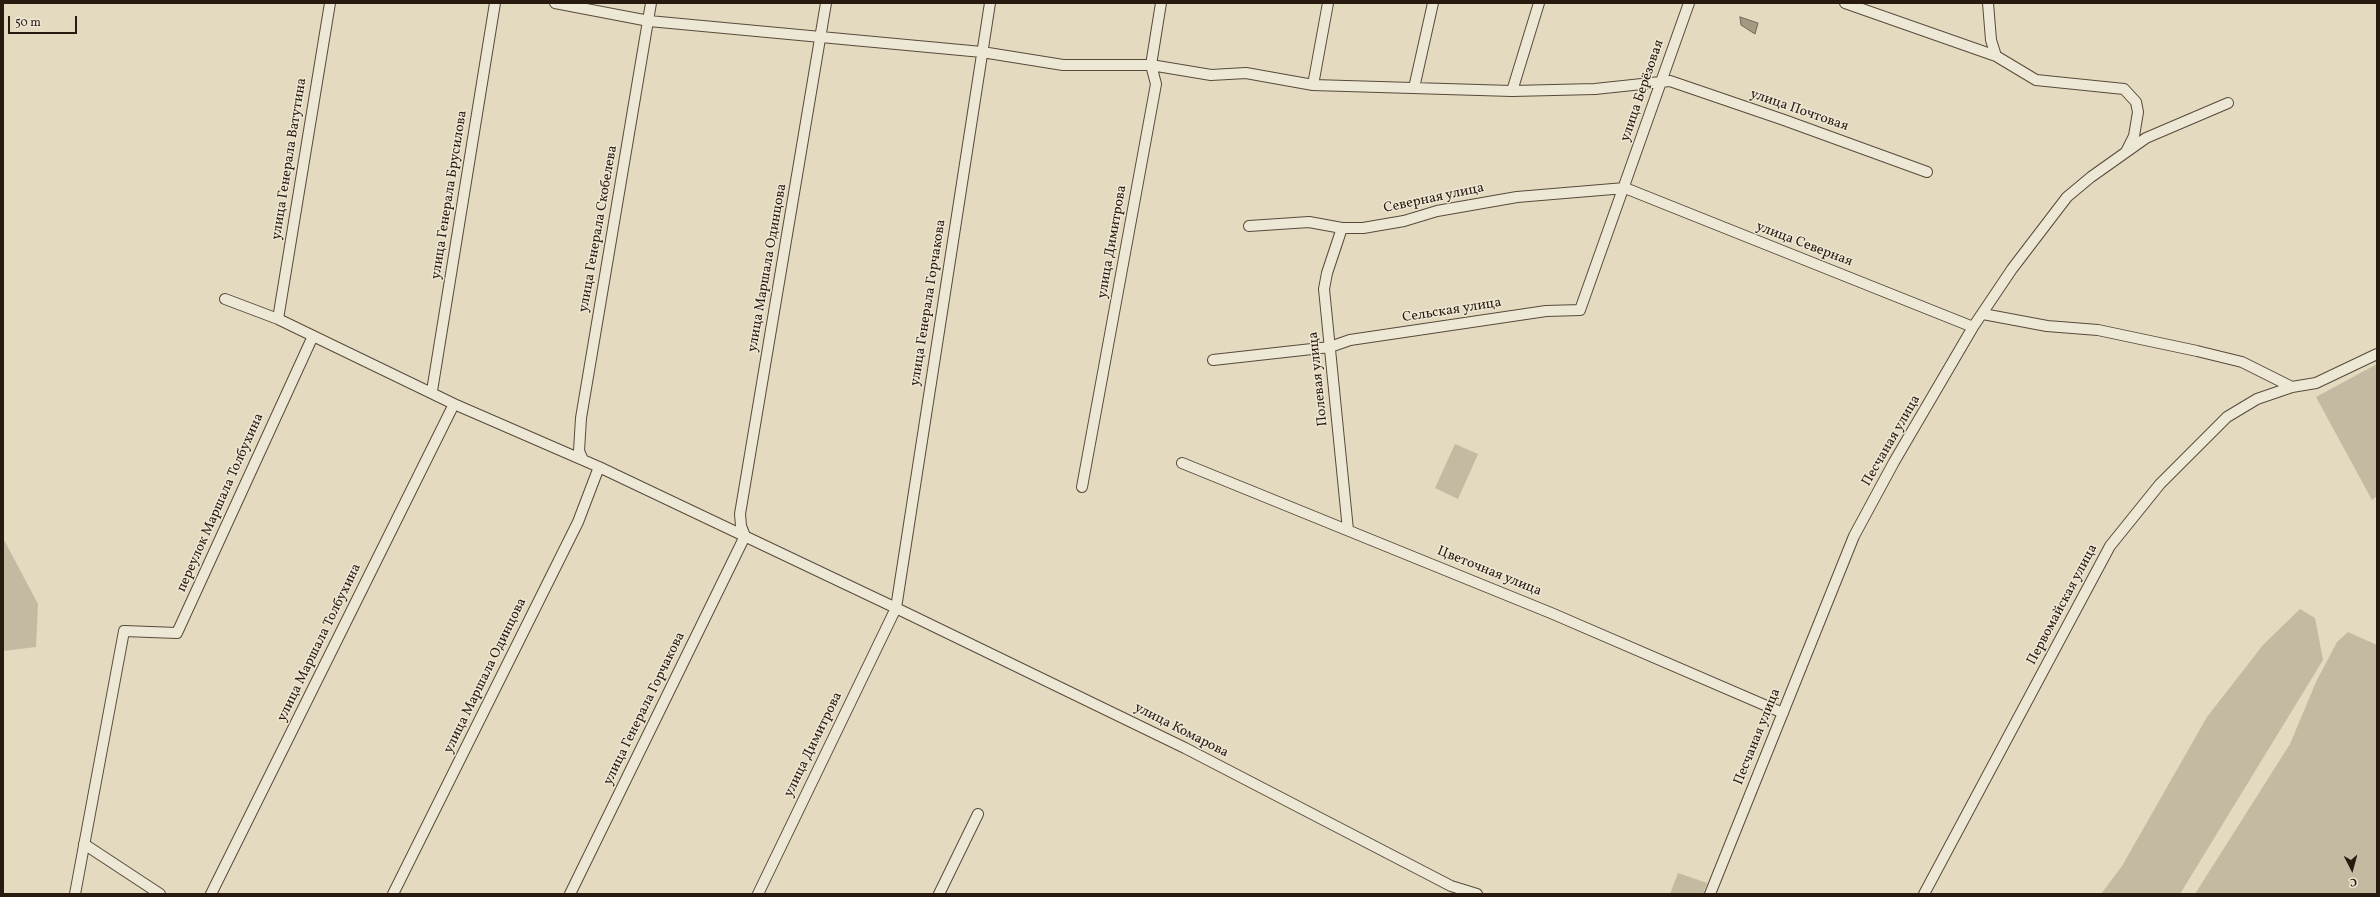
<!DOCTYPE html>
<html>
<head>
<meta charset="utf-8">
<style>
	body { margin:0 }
	#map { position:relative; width:2380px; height:897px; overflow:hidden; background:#e4dabf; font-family:Vollkorn,serif }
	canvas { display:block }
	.frame { position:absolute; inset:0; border:4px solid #291a0f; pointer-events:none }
	.north { position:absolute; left:2332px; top:849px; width:40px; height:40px; -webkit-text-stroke:3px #ede7d5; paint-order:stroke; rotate:174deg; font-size:11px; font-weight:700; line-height:16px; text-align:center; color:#291a0f }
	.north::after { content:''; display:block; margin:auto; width:14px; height:18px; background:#291a0f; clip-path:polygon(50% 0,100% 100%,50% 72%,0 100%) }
	.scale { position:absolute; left:8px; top:16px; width:69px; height:18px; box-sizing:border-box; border:2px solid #291a0f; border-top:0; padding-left:5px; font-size:12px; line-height:14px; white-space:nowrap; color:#291a0f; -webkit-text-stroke:3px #ede7d5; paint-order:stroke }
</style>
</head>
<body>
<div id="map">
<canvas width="2380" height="897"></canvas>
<div class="frame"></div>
<div class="north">С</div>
<div class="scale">50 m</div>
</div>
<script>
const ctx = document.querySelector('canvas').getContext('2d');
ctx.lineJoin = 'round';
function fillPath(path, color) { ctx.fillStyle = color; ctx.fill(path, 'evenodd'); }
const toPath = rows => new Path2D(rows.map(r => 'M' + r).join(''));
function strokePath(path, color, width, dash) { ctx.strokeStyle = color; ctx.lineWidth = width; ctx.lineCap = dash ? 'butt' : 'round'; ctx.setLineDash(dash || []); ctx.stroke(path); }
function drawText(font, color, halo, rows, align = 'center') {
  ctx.font = font + ' Vollkorn,serif'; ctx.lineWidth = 3; ctx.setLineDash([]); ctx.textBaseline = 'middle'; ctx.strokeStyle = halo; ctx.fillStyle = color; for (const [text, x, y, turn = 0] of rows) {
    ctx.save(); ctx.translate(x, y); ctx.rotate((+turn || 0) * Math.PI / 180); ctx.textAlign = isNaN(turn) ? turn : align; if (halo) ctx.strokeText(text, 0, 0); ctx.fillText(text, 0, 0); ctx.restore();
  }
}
fillPath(toPath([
	[2377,364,2377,496,2372,500,2316,397],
	[1455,444,1478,454,1458,499,1435,488],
	[3,538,38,604,36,647,3,651],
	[2300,609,2315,618,2323,660,2180,894,2101,894,2122,866,2207,717,2263,645],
	[2348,632,2377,645,2377,894,2195,894,2290,744,2316,682,2337,642],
	[1678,873,1707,883,1703,894,1670,894]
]), '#c4b9a1');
const water = toPath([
	[1740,17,1758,23,1755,34,1741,25,1740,17]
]);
fillPath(water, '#a49983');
strokePath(water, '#736655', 1);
const minor = toPath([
	[555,3,649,21,982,52,1063,65,1151,65,1211,75,1246,73,1313,85,1512,91,1595,89,1670,81,1784,120,1927,172],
	[1845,3,1996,56,2036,80,2124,89,2136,102,2138,112,2134,136,2127,150],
	[1988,3,1991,40,1996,56],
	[1313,85,1328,3],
	[1414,88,1433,3],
	[1512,91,1539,3],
	[1249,226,1309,222,1342,228,1363,228,1404,221,1437,211,1517,197,1625,188,1973,327],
	[1342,228,1327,273,1324,289,1348,530],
	[225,299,278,319,454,404,599,467,896,608,1185,748,1451,886,1477,894],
	[1983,314,2047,326,2098,330,2197,351,2242,362,2292,387],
	[278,319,330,3],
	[1213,360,1330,347,1350,340,1546,311,1580,310,1689,3],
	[432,391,495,3],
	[583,460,579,451,581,418,651,3],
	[1182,463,1551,613,1783,713],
	[1082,487,1156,84,1151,65,1161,3],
	[84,844,160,894],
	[75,894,124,631,177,633,313,336],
	[211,894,454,404],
	[393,894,578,522,599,467],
	[570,894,745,536,741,526,740,514,826,3],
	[758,894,896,608,990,3],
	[939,894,978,814],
	[1710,894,1854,536,1894,462,1973,327,2012,269,2067,197,2091,177,2146,138,2228,103],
	[1924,894,2110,546,2160,484,2227,417,2257,399,2292,387,2316,383,2377,354]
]);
strokePath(minor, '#584a3b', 12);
strokePath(minor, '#ede7d5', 10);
drawText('14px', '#291a0f', '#ede7d5', [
	["улица Берёзовая",1643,91,-71],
	["улица Почтовая",1799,111,19],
	["улица Генерала Ватутина",290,159,-81],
	["улица Генерала Брусилова",450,195,-81],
	["Северная улица",1434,199,-12],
	["улица Генерала Скобелева",599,229,-80],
	["улица Димитрова",1113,242,-80],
	["улица Северная",1804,245,21],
	["улица Маршала Одинцова",768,268,-80],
	["улица Генерала Горчакова",929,303,-81],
	["Сельская улица",1452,311,-9],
	["Полевая улица",1319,379,-96],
	["Песчаная улица",1892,441,-60],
	["переулок Маршала Толбухина",221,503,-66],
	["Цветочная улица",1489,572,22],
	["Первомайская улица",2063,605,-62],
	["улица Маршала Толбухина",320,643,-64],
	["улица Маршала Одинцова",486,676,-64],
	["улица Генерала Горчакова",645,709,-64],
	["улица Комарова",1181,731,27],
	["Песчаная улица",1758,737,-68],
	["улица Димитрова",814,745,-64]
]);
</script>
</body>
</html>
